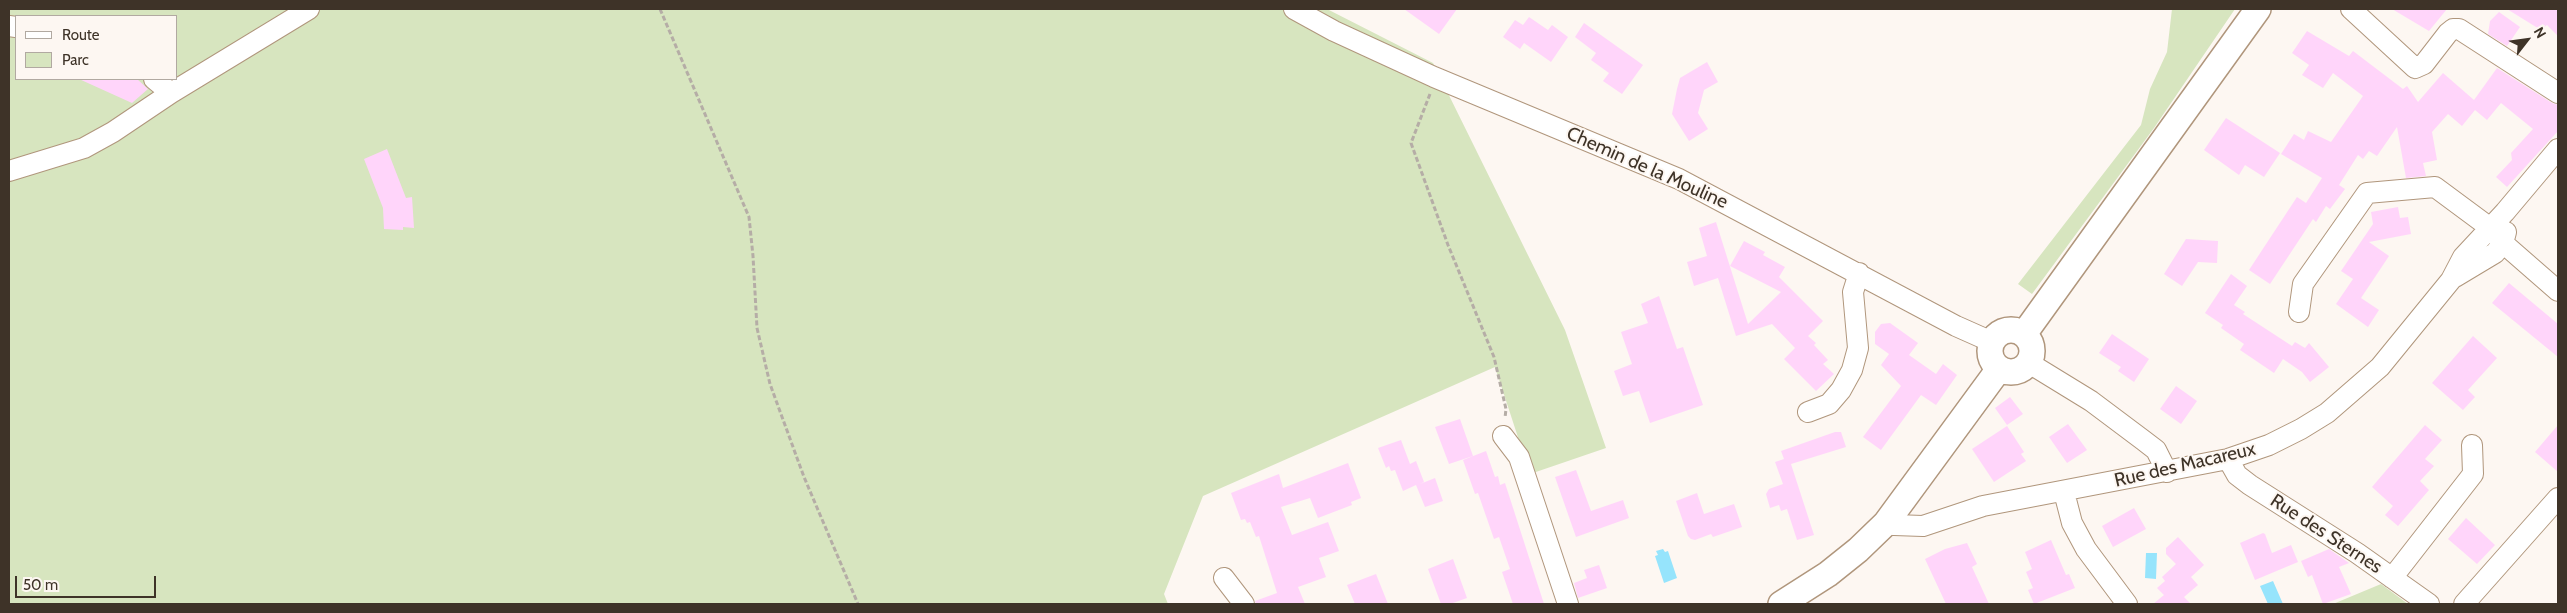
<!DOCTYPE html>
<html>
<head>
<meta charset="utf-8">
<style>
	body { margin:0 }
	#map { position:relative; width:2567px; height:613px; overflow:hidden; background:#fdf7f2; font-family:Cabin,sans-serif }
	canvas { display:block }
	.frame { position:absolute; inset:0; border:10px solid #3e3328; pointer-events:none }
	.legend { position:absolute; left:15px; top:15px; width:162px; height:65px; box-sizing:border-box; background:#fdf7f2; border:1px solid #b1a9a1; margin:0; padding:6px 9px; list-style:none; font-size:15px; color:#3e3328 }
	.legend li { display:flex; align-items:center; gap:10px; height:25px }
	.legend b { width:25px; border:1px solid #b1a9a1 }
	.north { position:absolute; left:2502px; top:15px; width:50px; height:50px; -webkit-text-stroke:4px #fdf7f2; paint-order:stroke; rotate:60deg; font-size:14px; font-weight:700; line-height:20px; text-align:center; color:#3e3328 }
	.north::after { content:''; display:block; margin:auto; width:18px; height:22px; background:#3e3328; clip-path:polygon(50% 0,100% 100%,50% 72%,0 100%) }
	.scale { position:absolute; left:15px; top:576px; width:141px; height:22px; box-sizing:border-box; border:2px solid #3e3328; border-top:0; padding-left:6px; font-size:15px; line-height:18px; white-space:nowrap; color:#3e3328; -webkit-text-stroke:4px #fdf7f2; paint-order:stroke }
</style>
</head>
<body>
<div id="map">
<canvas width="2567" height="613"></canvas>
<div class="frame"></div>
<ul class="legend">
<li><b style="height:6px;background:#fff"></b>Route</li>
<li><b style="height:14px;background:#d7e5bf"></b>Parc</li>
</ul>
<div class="north">N</div>
<div class="scale">50 m</div>
</div>
<script>
const ctx = document.querySelector('canvas').getContext('2d');
ctx.lineJoin = 'round';
function fillPath(path, color) { ctx.fillStyle = color; ctx.fill(path, 'evenodd'); }
const toPath = rows => new Path2D(rows.map(r => 'M' + r).join(''));
function strokePath(path, color, width, dash) { ctx.strokeStyle = color; ctx.lineWidth = width; ctx.lineCap = dash ? 'butt' : 'round'; ctx.setLineDash(dash || []); ctx.stroke(path); }
function drawText(font, color, halo, rows, align = 'center') {
  ctx.font = font + ' Cabin,sans-serif'; ctx.lineWidth = 4; ctx.setLineDash([]); ctx.textBaseline = 'middle'; ctx.strokeStyle = halo; ctx.fillStyle = color; for (const [text, x, y, turn = 0] of rows) {
    ctx.save(); ctx.translate(x, y); ctx.rotate((+turn || 0) * Math.PI / 180); ctx.textAlign = isNaN(turn) ? turn : align; if (halo) ctx.strokeText(text, 0, 0); ctx.fillText(text, 0, 0); ctx.restore();
  }
}
fillPath(toPath([
	[9,9,1327,9,1433,63,1565,330,1606,448,1530,474,1495,367,1203,496,1164,594,1168,604,9,604],
	[16,16,176,16,176,79,16,79],
	[2172,9,2235,9,2154,128,2032,294,2018,284,2141,125,2150,89,2167,52],
	[2381,584,2408,604,2333,604]
]), '#d7e5bf');
fillPath(toPath([
	[1663,549,1665,552,1668,551,1677,578,1664,583,1655,556,1658,555,1656,551],
	[2146,553,2157,553,2156,579,2145,578],
	[2273,581,2283,604,2268,604,2260,586]
]), '#96e4fc');
fillPath(toPath([
	[1404,9,1457,9,1439,34],
	[2392,9,2447,9,2429,31],
	[2507,9,2558,9,2558,36,2547,25,2542,29,2536,27],
	[2499,12,2520,27,2507,46,2488,34,2490,21],
	[1529,17,1548,30,1552,25,1568,37,1551,62,1524,43,1520,49,1503,37,1515,20,1523,25],
	[1584,23,1643,65,1622,94,1603,81,1609,73,1591,60,1596,53,1575,37],
	[2307,31,2349,56,2353,51,2403,89,2407,86,2418,102,2443,73,2474,100,2497,68,2552,103,2558,105,2558,131,2507,187,2496,177,2512,160,2511,153,2533,129,2501,103,2487,120,2475,110,2462,126,2448,114,2432,132,2437,160,2423,163,2426,176,2406,178,2397,127,2377,156,2369,151,2363,159,2358,155,2339,185,2345,189,2330,209,2326,206,2316,222,2313,219,2270,284,2249,270,2297,197,2306,203,2322,178,2281,154,2294,134,2304,140,2308,131,2331,142,2363,96,2333,73,2323,88,2302,75,2309,65,2292,53],
	[1707,62,1718,82,1704,90,1698,113,1708,129,1689,141,1672,114,1677,89,1680,78],
	[79,79,137,79,148,89,132,103],
	[2226,118,2280,153,2264,177,2245,165,2239,175,2204,150],
	[387,149,406,198,412,197,414,228,403,227,403,230,384,229,383,208,364,159],
	[2398,207,2400,218,2408,217,2411,234,2369,242,2389,256,2361,298,2379,310,2368,327,2336,304,2353,279,2341,271,2373,224,2371,212],
	[1716,222,1748,324,1781,292,1730,266,1744,241,1765,252,1763,255,1785,267,1779,277,1823,321,1808,336,1816,343,1814,345,1828,360,1823,364,1834,374,1816,391,1784,359,1795,348,1772,324,1736,336,1718,278,1694,286,1687,262,1707,256,1699,228],
	[2186,239,2218,241,2217,263,2198,262,2182,286,2164,274],
	[2231,274,2247,286,2234,305,2245,312,2243,314,2292,346,2295,342,2305,348,2309,343,2329,367,2310,382,2302,372,2283,359,2274,373,2240,350,2244,344,2221,328,2223,325,2205,313],
	[2509,283,2558,324,2558,357,2492,303],
	[1659,296,1677,349,1683,347,1703,405,1650,423,1639,391,1623,396,1614,371,1632,364,1621,332,1648,323,1641,304],
	[1890,323,1918,343,1909,355,1936,374,1943,364,1957,375,1936,405,1921,395,1881,450,1863,437,1901,386,1881,365,1889,354,1875,344,1875,332,1881,324],
	[2112,334,2149,359,2134,382,2118,371,2121,367,2099,353],
	[2473,336,2497,358,2468,390,2475,397,2463,410,2432,383],
	[2176,386,2197,401,2181,424,2160,409],
	[2010,397,2023,414,2007,425,1995,408],
	[1460,419,1473,456,1449,464,1435,427],
	[2068,424,2087,450,2067,463,2049,437],
	[2425,425,2442,440,2425,459,2434,466,2420,481,2429,490,2398,526,2385,515,2393,506,2372,487],
	[2558,425,2558,472,2535,452],
	[2007,426,2024,452,2021,454,2026,461,1994,482,1972,449],
	[1835,432,1841,432,1846,447,1791,464,1814,535,1797,540,1787,509,1781,511,1779,505,1770,508,1766,494,1769,489,1783,484,1775,462,1784,459,1781,451],
	[1401,440,1410,464,1416,461,1424,482,1420,484,1435,478,1443,501,1425,507,1416,485,1403,491,1395,470,1391,471,1389,466,1386,468,1378,448],
	[1486,451,1495,477,1498,476,1500,485,1505,483,1544,604,1513,604,1502,572,1510,569,1499,537,1494,539,1478,493,1475,494,1463,460],
	[1348,463,1361,498,1351,502,1352,505,1318,518,1310,498,1281,507,1292,535,1328,522,1339,551,1319,558,1326,577,1298,587,1305,604,1256,604,1255,601,1277,593,1259,536,1256,537,1250,522,1247,523,1245,519,1241,520,1231,493,1279,474,1283,488],
	[1576,470,1591,511,1623,500,1629,518,1576,537,1555,477],
	[1697,493,1704,514,1734,504,1742,527,1713,537,1711,534,1695,540,1691,539,1688,536,1676,501],
	[2134,508,2146,529,2113,547,2102,526],
	[2466,518,2495,545,2477,564,2448,539],
	[2263,533,2265,534,2272,553,2291,545,2298,562,2255,580,2240,543],
	[2178,537,2204,565,2191,577,2198,585,2184,597,2191,604,2153,604,2164,595,2157,588,2165,581,2162,577,2176,564,2166,554,2166,548],
	[2051,540,2066,575,2069,574,2075,588,2034,604,2028,590,2033,588,2026,572,2032,569,2025,552],
	[1967,543,1977,564,1972,567,1989,604,1946,604,1925,559,1945,549],
	[2329,549,2349,563,2339,567,2351,594,2323,604,2312,575,2308,577,2301,561],
	[1453,559,1467,598,1450,604,1441,604,1428,569],
	[1599,565,1607,588,1578,598,1574,583,1587,578,1584,570],
	[1376,574,1388,604,1355,604,1347,585]
]), '#ffd5fa');
const minor = toPath([
	[1294,9,1334,31,1434,77,1679,179,1956,326,1992,342],
	[2351,9,2415,68,2424,64,2448,33,2453,29,2459,29,2558,93],
	[9,26,16,27],
	[154,79,171,93],
	[9,171,84,148,113,132,171,93,309,9],
	[2455,277,2495,253,2503,243,2506,232],
	[2299,312,2303,284,2367,193,2435,187,2489,227,2503,243,2558,291],
	[2029,363,2091,401,2143,440,2156,450,2167,472],
	[1808,412,1829,404,1841,390,1852,370,1858,348,1853,292,1859,273],
	[1503,436,1519,457,1568,604],
	[2228,459,2237,475,2250,485,2357,553,2429,604],
	[2064,492,2072,523,2086,549,2127,604],
	[1886,523,1894,525,1923,526,1983,506,2228,459,2269,445,2301,429,2327,413,2380,367,2451,280,2463,257,2505,212,2558,149],
	[1224,578,1244,604],
	[2392,578,2473,474,2472,445],
	[2464,604,2558,498]
]);
const major = toPath([
	'1990 351a21 21 0 1 1 42 0a21 21 0 1 1-42 0Z',
	[2024,334,2258,9],
	[1781,604,1828,574,1858,550,1886,523,1999,369]
]);
strokePath(minor, '#b0967c', 22);
strokePath(major, '#b0967c', 28);
strokePath(toPath([
	[660,9,749,217,753,256,757,328,770,384,804,477,858,604],
	[1430,94,1411,143,1448,245,1494,357,1506,409,1505,418]
]), '#b5ada6', 3, [5, 2.5]);
strokePath(minor, '#fff', 20);
strokePath(major, '#fff', 25);
drawText('19px', '#3e3328', '#fdf7f2', [
	["Chemin de la Mouline",1647,168,24],
	["Rue des Macareux",2185,465,-13],
	["Rue des Sternes",2326,534,33]
]);
</script>
</body>
</html>
